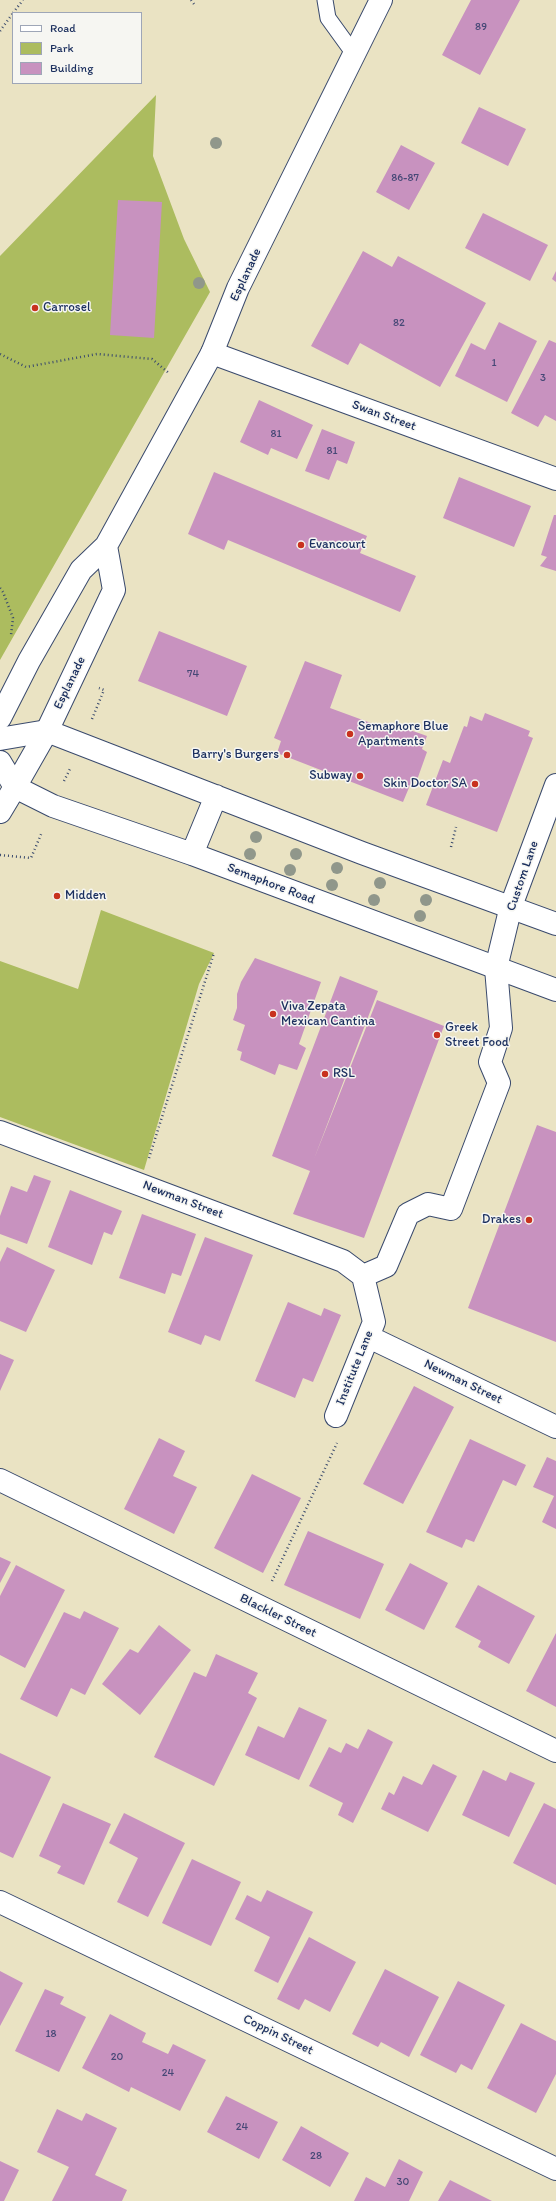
<!DOCTYPE html>
<html>
<head>
<meta charset="utf-8">
<style>
	body { margin:0 }
	#map { position:relative; width:556px; height:2201px; overflow:hidden; background:#eae3c3; font-family:Itim,sans-serif }
	canvas { display:block }
	.legend { position:absolute; left:12px; top:12px; width:130px; height:72px; box-sizing:border-box; background:#f6f6f2; border:1px solid #9ea6b7; margin:0; padding:5px 7px; list-style:none; font-size:12px; color:#1b2f5e }
	.legend li { display:flex; align-items:center; gap:8px; height:20px }
	.legend b { width:20px; border:1px solid #9ea6b7 }
</style>
</head>
<body>
<div id="map">
<canvas width="556" height="2201"></canvas>
<ul class="legend">
<li><b style="height:5px;background:#fff"></b>Road</li>
<li><b style="height:11px;background:#acbc5f"></b>Park</li>
<li><b style="height:11px;background:#c892bf"></b>Building</li>
</ul>
</div>
<script>
const ctx = document.querySelector('canvas').getContext('2d');
ctx.lineJoin = 'round';
function fillPath(path, color) { ctx.fillStyle = color; ctx.fill(path, 'evenodd'); }
const toPath = rows => new Path2D(rows.map(r => 'M' + r).join(''));
function strokePath(path, color, width, dash) { ctx.strokeStyle = color; ctx.lineWidth = width; ctx.lineCap = dash ? 'butt' : 'round'; ctx.setLineDash(dash || []); ctx.stroke(path); }
function drawText(font, color, halo, rows, align = 'center') {
  ctx.font = font + ' Itim,sans-serif'; ctx.lineWidth = 3; ctx.setLineDash([]); ctx.textBaseline = 'middle'; ctx.strokeStyle = halo; ctx.fillStyle = color; for (const [text, x, y, turn = 0] of rows) {
    ctx.save(); ctx.translate(x, y); ctx.rotate((+turn || 0) * Math.PI / 180); ctx.textAlign = isNaN(turn) ? turn : align; if (halo) ctx.strokeText(text, 0, 0); ctx.fillText(text, 0, 0); ctx.restore();
  }
}
fillPath(toPath([
	[156,95,153,156,184,239,210,292,0,660,0,256],
	[101,910,214,953,199,984,144,1170,0,1117,0,961,78,989]
]), '#acbc5f');
fillPath(toPath([
	[471,0,520,0,480,75,442,55],
	[479,107,526,129,508,166,461,143],
	[401,145,435,163,409,210,376,192],
	[118,200,162,202,154,338,110,335],
	[483,213,548,245,530,281,465,248],
	[363,251,392,267,398,256,486,303,440,387,360,343,348,365,311,346],
	[556,271,556,282,552,279],
	[499,322,537,341,507,402,455,376,471,343,485,350],
	[549,340,556,343,556,421,545,415,538,427,511,413],
	[259,400,313,425,297,459,271,448,268,455,240,442],
	[322,429,355,442,347,464,337,460,329,480,305,471],
	[214,472,367,536,360,553,416,576,400,612,228,540,224,550,188,534],
	[459,477,531,506,514,547,443,518],
	[554,515,556,515,556,571,540,566,547,557,541,555],
	[159,631,247,666,227,716,138,681],
	[305,661,342,675,330,708,390,730,393,724,427,736,422,749,427,752,417,780,413,778,403,802,277,753,281,741,274,738],
	[485,713,530,731,528,736,533,738,497,832,426,805,443,760,450,763,464,726,467,727,470,716,482,721],
	[255,958,321,982,299,1044,306,1048,297,1070,279,1064,275,1075,240,1060,242,1052,237,1050,245,1025,233,1020,237,1008,237,994,241,982],
	[340,976,378,991,314,1159,377,1000,444,1026,364,1238,293,1214,310,1171,272,1156],
	[537,1125,556,1132,556,1342,468,1308],
	[34,1175,51,1181,27,1244,0,1234,0,1216,11,1186,27,1192],
	[70,1190,122,1211,112,1235,104,1232,92,1265,48,1247],
	[142,1214,196,1234,181,1276,172,1273,165,1294,119,1278],
	[205,1237,253,1255,220,1341,205,1335,201,1345,168,1332],
	[7,1247,55,1270,26,1332,0,1321,0,1262],
	[288,1302,321,1316,324,1308,341,1315,313,1382,303,1378,295,1398,255,1381],
	[0,1354,14,1360,0,1391],
	[414,1386,454,1407,403,1504,363,1484],
	[159,1438,185,1451,173,1476,197,1487,174,1534,124,1509],
	[470,1439,526,1465,516,1486,503,1480,474,1542,466,1539,462,1548,426,1532],
	[547,1457,556,1461,556,1529,542,1522,554,1496,533,1487],
	[252,1474,301,1498,263,1573,214,1548],
	[308,1531,384,1564,360,1619,284,1585],
	[0,1557,11,1562,0,1583],
	[410,1563,448,1583,424,1630,385,1610],
	[16,1565,65,1590,25,1668,0,1655,0,1596],
	[478,1585,535,1616,509,1664,478,1647,481,1641,455,1627],
	[84,1611,119,1628,85,1695,71,1688,57,1717,20,1699,64,1612,80,1619],
	[159,1625,191,1650,140,1715,102,1684,130,1649,138,1653],
	[556,1633,556,1707,526,1691],
	[216,1654,258,1673,248,1693,257,1698,214,1786,154,1757,194,1672,206,1677],
	[299,1707,327,1720,299,1780,245,1755,258,1726,284,1738],
	[368,1729,393,1742,353,1823,338,1815,343,1803,309,1786,329,1747,341,1753,346,1743,358,1749],
	[0,1753,51,1777,13,1858,0,1852],
	[433,1764,457,1776,428,1832,381,1809,389,1792,394,1795,403,1776,422,1785],
	[483,1770,506,1781,510,1772,535,1783,509,1837,462,1815],
	[63,1803,111,1824,84,1885,57,1873,61,1866,39,1856],
	[544,1803,556,1809,556,1885,513,1863],
	[124,1813,185,1843,148,1917,117,1902,138,1858,109,1843],
	[192,1859,241,1882,211,1946,162,1923],
	[267,1890,313,1912,278,1983,254,1971,270,1937,235,1919,247,1895,261,1902],
	[309,1937,356,1962,330,2012,305,1999,299,2010,277,1999],
	[385,1969,439,1997,409,2057,381,2042,378,2047,352,2034],
	[0,1971,23,1983,0,2026],
	[458,1981,505,2005,472,2070,461,2064,456,2073,420,2055],
	[45,1989,64,1997,60,2004,86,2017,59,2072,15,2051],
	[110,2014,146,2033,142,2042,168,2054,173,2044,206,2060,180,2111,131,2087,129,2092,82,2068],
	[521,2023,556,2041,556,2074,536,2113,487,2088],
	[226,2096,278,2122,259,2159,207,2132],
	[57,2109,82,2121,86,2113,117,2128,95,2175,127,2190,122,2201,52,2201,69,2167,37,2152],
	[301,2126,349,2153,330,2187,282,2160],
	[399,2159,423,2172,409,2201,354,2201,366,2177,385,2187],
	[0,2161,19,2170,4,2201,0,2201],
	[450,2180,492,2201,438,2201]
]), '#c892bf');
const service = toPath([
	[325,0,328,18,354,54]
]);
const minor = toPath([
	[212,353,556,479],
	[0,1132,343,1261,363,1276],
	[369,1337,556,1427],
	[336,1416,374,1322,363,1276,386,1266,408,1214,428,1204,451,1209,499,1083,490,1062,501,1028,496,968,511,906,556,785],
	[0,1480,556,1751],
	[0,1902,556,2169]
]);
const tertiary = toPath([
	[0,718,29,661,81,570,106,546,212,353,238,288,381,0],
	[15,787,47,731,114,590,106,546]
]);
const secondary = toPath([
	[0,739,47,731,362,853,556,924],
	[0,762,15,787,53,806,192,854,556,990],
	[0,812,15,787],
	[192,854,216,796]
]);
strokePath(service, '#3a4a6d', 17);
strokePath(minor, '#3a4a6d', 24);
strokePath(tertiary, '#3a4a6d', 24);
strokePath(secondary, '#3a4a6d', 24);
strokePath(toPath([
	[191,0,194,4],
	[13,13,23,0],
	[0,31,13,13],
	[0,354,26,367,97,354,152,359,170,374],
	[0,588,3,592,13,618,11,635],
	[92,719,104,690,99,688],
	[64,781,70,769],
	[451,847,456,827],
	[0,855,31,858,42,832],
	[149,1158,214,953],
	[272,1581,337,1443]
]), '#3a4a6d', 2.5, [1, 3]);
strokePath(service, '#fff', 15);
strokePath(minor, '#fff', 22);
strokePath(tertiary, '#fff', 22);
strokePath(secondary, '#fff', 22);
ctx.fillStyle = '#90978b';
for (const [x, y] of [
	[216,143],
	[199,283],
	[256,837],
	[250,854],
	[296,854],
	[337,868],
	[290,870],
	[380,883],
	[332,885],
	[374,900],
	[426,900],
	[420,916]
]) { ctx.beginPath(); ctx.arc(x, y, 6, 0, 2 * Math.PI); ctx.fill(); }
for (const [x, y, r, color] of [
	[35,308,4,"#c8321e"],
	[301,545,4,"#c8321e"],
	[350,734,4,"#c8321e"],
	[287,755,4,"#c8321e"],
	[360,776,4,"#c8321e"],
	[475,784,4,"#c8321e"],
	[57,896,4,"#c8321e"],
	[273,1014,4,"#c8321e"],
	[437,1035,4,"#c8321e"],
	[325,1074,4,"#c8321e"],
	[529,1220,4,"#c8321e"]
]) { const dot = new Path2D(); dot.arc(x, y, r, 0, 2 * Math.PI); ctx.fillStyle = color; ctx.fill(dot); strokePath(dot, '#f6f6f2', 1.5); }
drawText('11px', '#464876', null, [
	["89",481,27],
	["86-87",405,178],
	["82",399,323],
	["1",494,363],
	["3",543,378],
	["81",276,434],
	["81",332,451],
	["74",193,674],
	["18",51,2034],
	["20",117,2057],
	["24",168,2073],
	["24",242,2127],
	["28",316,2156],
	["30",403,2182]
]);
drawText('13px', '#1b2f5e', '#f6f6f2', [
	["Esplanade",246,275,-65],
	["Swan Street",384,416,20],
	["Esplanade",70,683,-64],
	["Custom Lane",523,876,-71],
	["Semaphore Road",271,884,21],
	["Newman Street",183,1200,21],
	["Institute Lane",355,1368,-68],
	["Newman Street",463,1382,26],
	["Blackler Street",278,1616,26],
	["Coppin Street",278,2035,26]
]);
drawText('13px', '#1b2f5e', '#f6f6f2', [
	["Carrosel",43,308],
	["Evancourt",309,545],
	["Semaphore Blue",358,727],
	["Apartments",358,742],
	["Barry's Burgers",279,755,"right"],
	["Subway",352,776,"right"],
	["Skin Doctor SA",467,784,"right"],
	["Midden",65,896],
	["Viva Zepata",281,1007],
	["Mexican Cantina",281,1022],
	["Greek",445,1028],
	["Street Food",445,1043],
	["RSL",333,1074],
	["Drakes",521,1220,"right"]
], 'left');
</script>
</body>
</html>
